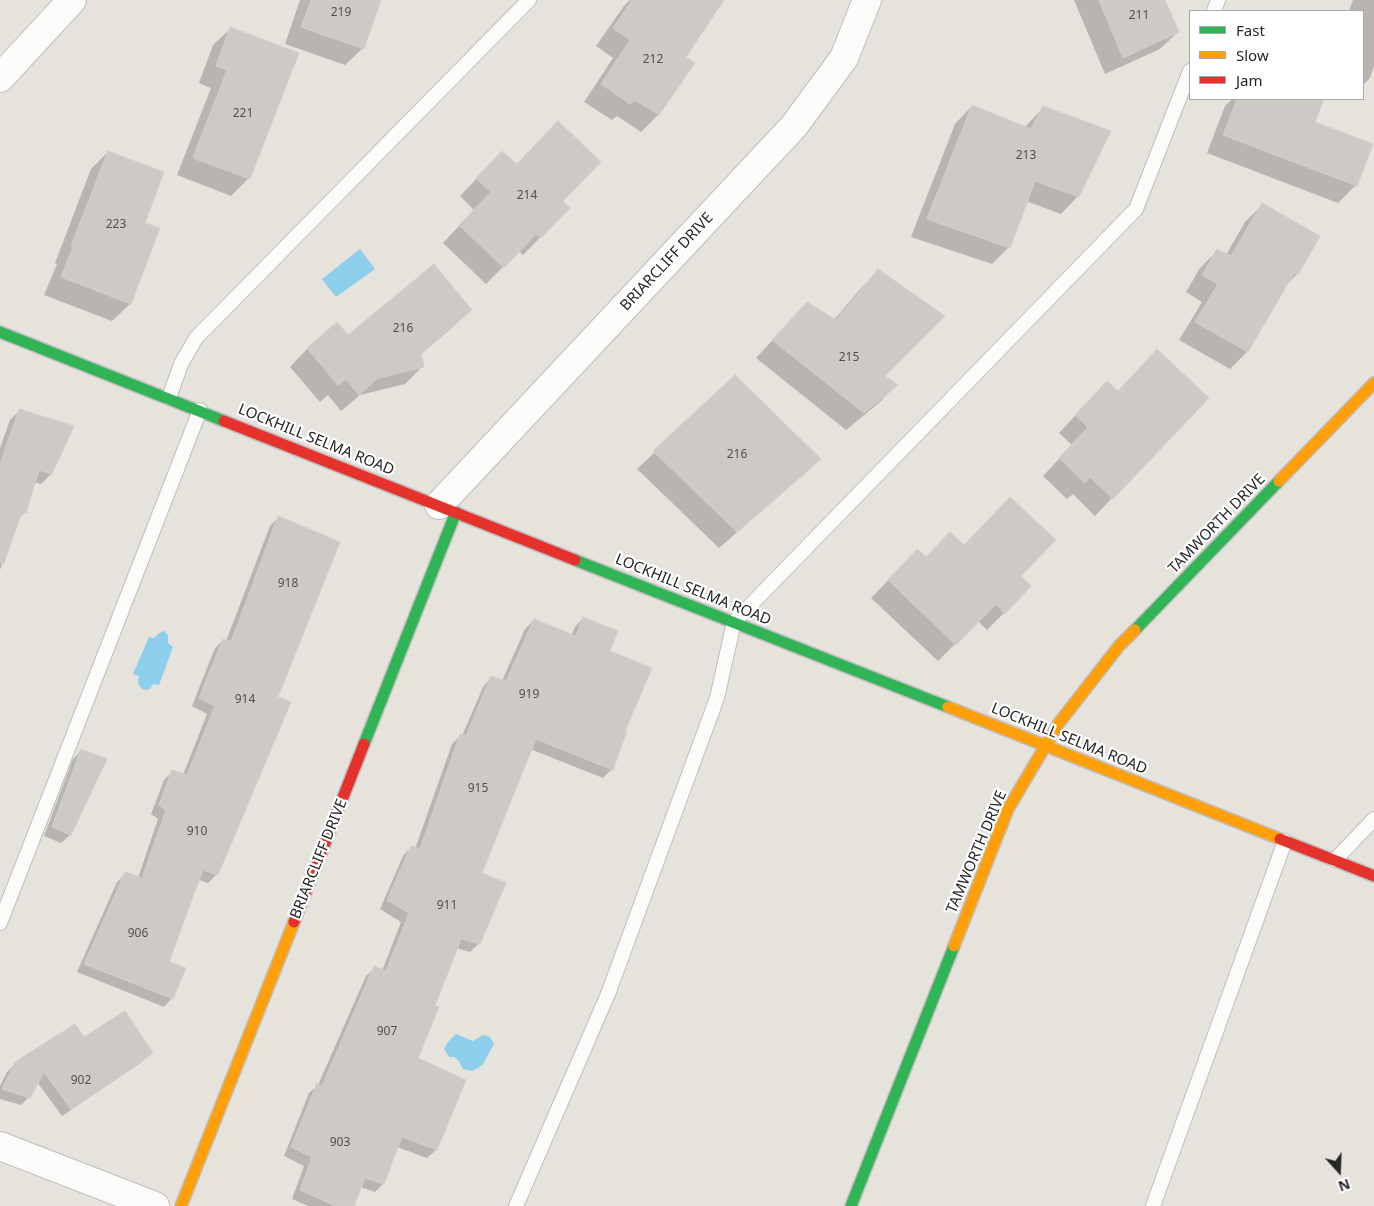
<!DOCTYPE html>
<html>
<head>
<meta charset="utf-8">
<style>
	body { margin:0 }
	#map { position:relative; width:1374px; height:1206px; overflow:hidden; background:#e6e2dc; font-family:"Noto Sans",sans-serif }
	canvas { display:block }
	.legend { position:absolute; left:1189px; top:10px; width:175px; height:90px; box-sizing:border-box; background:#fff; border:1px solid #a9a9a9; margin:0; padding:6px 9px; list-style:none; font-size:15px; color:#272727 }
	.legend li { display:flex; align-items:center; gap:10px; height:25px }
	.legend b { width:25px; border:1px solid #a9a9a9 }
	.north { position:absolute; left:1314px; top:1146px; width:50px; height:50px; -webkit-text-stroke:4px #fff; paint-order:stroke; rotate:160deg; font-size:14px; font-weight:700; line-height:20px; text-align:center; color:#272727 }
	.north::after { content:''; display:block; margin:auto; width:18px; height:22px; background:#272727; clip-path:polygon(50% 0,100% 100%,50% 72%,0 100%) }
</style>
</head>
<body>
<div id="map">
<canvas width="1374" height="1206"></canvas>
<ul class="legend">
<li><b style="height:6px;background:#30b455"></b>Fast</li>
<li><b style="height:6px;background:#ff9f0a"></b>Slow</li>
<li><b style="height:6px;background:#e5322d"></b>Jam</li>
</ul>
<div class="north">N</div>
</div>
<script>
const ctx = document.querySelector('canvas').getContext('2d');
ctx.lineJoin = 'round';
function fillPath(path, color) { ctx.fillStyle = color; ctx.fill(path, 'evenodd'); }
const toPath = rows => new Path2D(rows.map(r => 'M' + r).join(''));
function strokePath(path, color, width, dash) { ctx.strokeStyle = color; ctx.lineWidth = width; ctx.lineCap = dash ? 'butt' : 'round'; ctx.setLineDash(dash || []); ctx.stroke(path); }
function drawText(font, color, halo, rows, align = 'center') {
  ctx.font = font + ' "Noto Sans",sans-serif'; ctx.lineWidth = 4.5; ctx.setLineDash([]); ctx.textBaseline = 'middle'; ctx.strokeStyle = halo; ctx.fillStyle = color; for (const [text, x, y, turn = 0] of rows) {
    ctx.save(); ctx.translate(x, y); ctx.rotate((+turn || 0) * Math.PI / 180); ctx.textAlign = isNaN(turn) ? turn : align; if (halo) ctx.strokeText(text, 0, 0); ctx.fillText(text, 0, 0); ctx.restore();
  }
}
fillPath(toPath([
	[360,249,375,269,336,297,322,279],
	[164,631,168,635,168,643,173,647,159,685,153,684,150,689,144,690,140,687,138,682,139,676,133,674,149,637,154,638,158,634],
	[456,1034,473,1041,483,1035,490,1037,494,1044,483,1064,478,1068,471,1071,463,1069,459,1061,454,1057,449,1057,444,1049,448,1042]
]), '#8cceeb');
fillPath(toPath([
	[300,0,380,0,363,48,345,65,285,44],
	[630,0,723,0,684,58,658,115,641,132,617,116,612,120,584,102,613,58,596,46,624,6],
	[1074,0,1164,0,1178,32,1160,49,1105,74],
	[1353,0,1374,0,1374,66,1370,78,1363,85,1363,11,1349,11],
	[231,28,249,178,231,196,177,175,211,88,199,83,213,45],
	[1232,99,1322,99,1313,123,1356,185,1338,203,1207,153,1225,106],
	[972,106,1025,127,1044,107,1078,196,1061,214,1026,201,1009,247,992,264,911,237,955,124],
	[108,152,143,223,158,229,130,304,112,321,44,295,57,264,55,263,91,169],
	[485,170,562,201,569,208,523,255,519,251,486,284,443,243,474,210,460,196],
	[1262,205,1297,274,1284,287,1247,352,1230,369,1179,340,1202,302,1186,292,1200,268,1217,251,1226,255,1245,222],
	[879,271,883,377,896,385,880,402,846,430,756,358,790,321,834,320,861,288],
	[471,310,453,327,420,355,423,366,405,384,360,395,341,411,328,395,320,402,290,367,307,349,337,324,348,337],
	[735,376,819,459,802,476,719,548,637,469],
	[1117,392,1207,398,1095,516,1073,494,1067,499,1043,476,1072,445,1059,433,1090,400],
	[20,410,51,474,41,484,34,482,25,512,19,518,0,570,0,448,10,420],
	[278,518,217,874,208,883,199,880,167,963,172,998,164,1007,77,972,117,882,126,873,138,878,158,819,151,814,164,780,172,772,183,775,207,714,192,706,215,648,223,640,226,641,270,526],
	[964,546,1020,576,1004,613,987,630,978,621,938,661,871,598,900,568],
	[583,618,609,652,623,731,612,769,603,778,530,749,480,874,479,943,470,952,456,948,434,1006,417,1059,464,1081,436,1150,427,1158,397,1147,383,1184,375,1192,360,1187,353,1206,308,1206,292,1199,304,1166,284,1156,309,1093,318,1085,366,976,375,968,382,971,401,922,380,909,403,856,411,847,415,849,452,744,461,735,462,736,483,687,491,678,502,681,525,629,534,620,571,636,575,627],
	[82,750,105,760,70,835,61,843,44,836,73,759],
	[84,1039,151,1053,143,1061,62,1116,37,1082,29,1097,21,1105,0,1099,0,1086,7,1072,16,1063]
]), '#0003');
const building = toPath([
	[311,0,381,0,364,49,301,27,311,0],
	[632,0,724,0,686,57,695,63,659,115,635,100,630,104,601,84,630,40,613,28,632,0],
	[1099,0,1165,0,1179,32,1123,58,1099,0],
	[230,27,299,53,250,179,193,158,227,70,216,66,230,27],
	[1237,99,1324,99,1315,122,1373,144,1357,186,1223,135,1237,99],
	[972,105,1031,129,1043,106,1111,131,1079,197,1035,181,1010,248,927,219,972,105],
	[558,121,601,162,563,201,570,208,541,238,536,234,504,268,459,225,491,192,476,178,502,151,517,164,558,121],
	[108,151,164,172,145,223,160,228,131,304,61,277,73,247,71,246,108,151],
	[1262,203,1320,236,1298,275,1294,273,1248,352,1195,322,1218,284,1202,275,1217,249,1231,256,1262,203],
	[434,264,472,310,421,353,424,367,378,378,359,395,346,379,338,385,307,348,337,322,348,335,434,264],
	[878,269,945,316,885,376,898,385,864,413,772,340,807,302,836,320,878,269],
	[1157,349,1209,398,1113,499,1090,477,1085,483,1059,458,1088,427,1075,415,1107,381,1118,391,1157,349],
	[735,375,821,459,737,532,653,451,735,375],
	[19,409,74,426,52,474,39,470,26,513,22,512,4,563,0,563,0,464,19,409],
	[1010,497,1056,540,1021,576,1031,586,1005,614,996,604,956,645,888,580,917,549,926,557,950,532,964,545,1010,497],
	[278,516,340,542,278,697,291,702,218,875,203,870,169,962,186,968,173,999,84,964,125,872,142,878,166,810,159,805,172,770,187,775,215,706,199,698,223,639,231,642,278,516],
	[583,617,618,631,610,651,652,668,625,731,627,731,613,770,536,739,482,873,506,883,480,944,461,939,435,1006,439,1007,418,1058,466,1080,437,1150,402,1137,384,1184,365,1178,354,1206,335,1206,300,1190,312,1157,291,1147,317,1083,322,1086,374,966,386,971,409,913,387,900,411,846,420,849,460,734,466,736,491,676,506,681,534,619,576,636,583,617],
	[81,749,107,759,71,835,52,827,81,749],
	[125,1011,153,1053,71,1109,44,1072,30,1098,2,1089,15,1062,75,1024,84,1037,125,1011]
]);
fillPath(building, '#cdcac6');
strokePath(building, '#d1cec8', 1);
const lane = toPath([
	[1214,11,1218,0],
	[169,398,181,364,196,338,529,0],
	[1335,860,1374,819],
	[0,923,200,410],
	[516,1206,608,994,717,698,734,622,1136,209,1190,71],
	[1153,1206,1285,841]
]);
const street = toPath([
	[0,78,72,0],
	[439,505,794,126,844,58,867,0],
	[0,1146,155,1206]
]);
const fast = toPath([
	[0,332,224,421],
	[575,560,948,707],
	[1135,630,1279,481],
	[364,744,456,512],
	[851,1206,954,946]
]);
const slow = toPath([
	[1279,481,1374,383],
	[948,707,1280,839],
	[954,946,1008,809,1059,723,1119,646,1135,630],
	[181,1206,294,922]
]);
const jam = toPath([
	[224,421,575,560],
	[1280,839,1374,876],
	[294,922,364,744]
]);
strokePath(lane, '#bfbebe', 16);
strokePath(street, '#bfbebe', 30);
strokePath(fast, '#bfbebe', 14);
strokePath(slow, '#bfbebe', 14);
strokePath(jam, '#bfbebe', 14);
strokePath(lane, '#fbfbfa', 14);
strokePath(street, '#fbfbfa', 28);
strokePath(fast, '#30b455', 11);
strokePath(slow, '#ff9f0a', 11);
strokePath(jam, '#e5322d', 11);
drawText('12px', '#515050', null, [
	["219",341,13],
	["211",1139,16],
	["212",653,60],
	["221",243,114],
	["213",1026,156],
	["214",527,196],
	["223",116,225],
	["216",403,329],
	["215",849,358],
	["216",737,455],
	["918",288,584],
	["919",529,695],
	["914",245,700],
	["915",478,789],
	["910",197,832],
	["911",447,906],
	["906",138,934],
	["907",387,1032],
	["902",81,1081],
	["903",340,1143]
]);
drawText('15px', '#272727', '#fff', [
	["BRIARCLIFF DRIVE",667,262,-47],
	["LOCKHILL SELMA ROAD",316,440,22],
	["TAMWORTH DRIVE",1217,524,-46],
	["LOCKHILL SELMA ROAD",693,590,22],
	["LOCKHILL SELMA ROAD",1069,739,22],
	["TAMWORTH DRIVE",977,852,-67],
	["BRIARCLIFF DRIVE",319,859,-68]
]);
</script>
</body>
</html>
